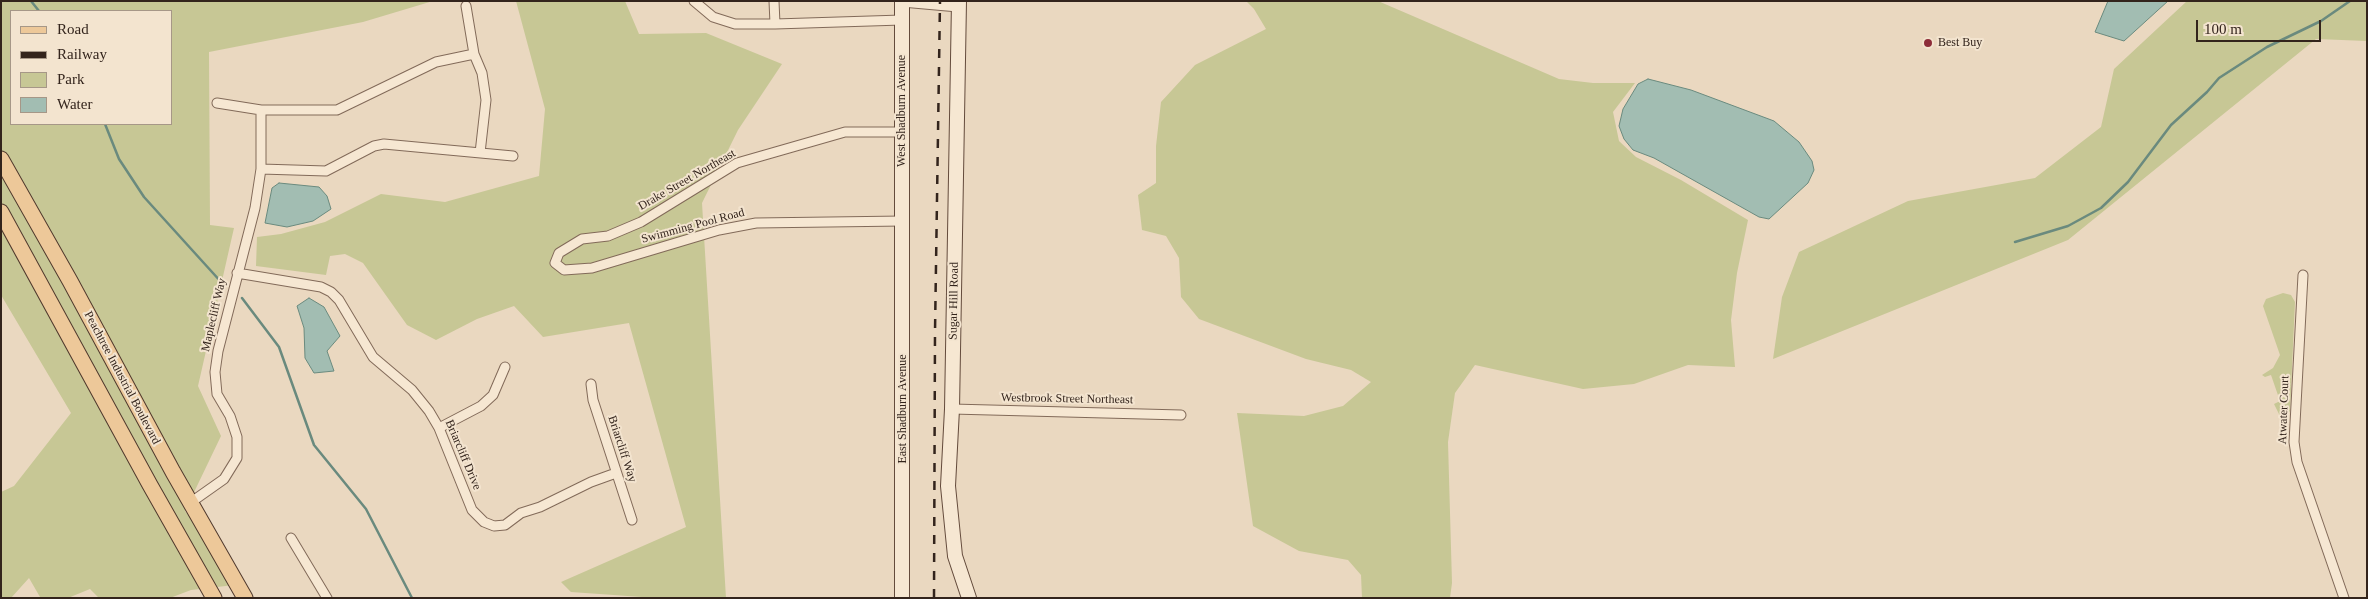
<!DOCTYPE html>
<html>
<head>
<meta charset="utf-8">
<style>
	body { margin:0 }
	#map { position:relative; width:2368px; height:599px; overflow:hidden; background:#ead8c0; font-family:"Times New Roman",serif }
	canvas { display:block }
	.frame { position:absolute; inset:0; border:2px solid #33241c; pointer-events:none }
	.legend { position:absolute; left:10px; top:10px; width:162px; height:115px; box-sizing:border-box; background:#f3e4cf; border:1px solid #a69787; margin:0; padding:6px 9px; list-style:none; font-size:15px; color:#33241c }
	.legend li { display:flex; align-items:center; gap:10px; height:25px }
	.legend b { width:25px; border:1px solid #a69787 }
	.scale { position:absolute; left:2196px; top:20px; width:125px; height:22px; box-sizing:border-box; border:2px solid #33241c; border-top:0; padding-left:6px; font-size:15px; line-height:18px; white-space:nowrap; color:#33241c; -webkit-text-stroke:4px #f3e4cf; paint-order:stroke }
</style>
</head>
<body>
<div id="map">
<canvas width="2368" height="599"></canvas>
<div class="frame"></div>
<ul class="legend">
<li><b style="height:6px;background:#edc899"></b>Road</li>
<li><b style="height:6px;background:#33241c"></b>Railway</li>
<li><b style="height:14px;background:#c7c795"></b>Park</li>
<li><b style="height:14px;background:#a2bdb2"></b>Water</li>
</ul>
<div class="scale">100 m</div>
</div>
<script>
const ctx = document.querySelector('canvas').getContext('2d');
ctx.lineJoin = 'round';
function fillPath(path, color) { ctx.fillStyle = color; ctx.fill(path, 'evenodd'); }
const toPath = rows => new Path2D(rows.map(r => 'M' + r).join(''));
function strokePath(path, color, width, dash) { ctx.strokeStyle = color; ctx.lineWidth = width; ctx.lineCap = dash ? 'butt' : 'round'; ctx.setLineDash(dash || []); ctx.stroke(path); }
function drawText(font, color, halo, rows, align = 'center') {
  ctx.font = font + ' "Times New Roman",serif'; ctx.lineWidth = 4; ctx.setLineDash([]); ctx.textBaseline = 'middle'; ctx.strokeStyle = halo; ctx.fillStyle = color; for (const [text, x, y, turn = 0] of rows) {
    ctx.save(); ctx.translate(x, y); ctx.rotate((+turn || 0) * Math.PI / 180); ctx.textAlign = isNaN(turn) ? turn : align; if (halo) ctx.strokeText(text, 0, 0); ctx.fillText(text, 0, 0); ctx.restore();
  }
}
fillPath(toPath([
	[1,1,433,1,363,22,209,52,210,225,234,228,198,386,221,436,185,511,243,584,191,590,170,598,99,598,90,589,68,598,43,598,40,597,29,578,11,598,1,598,1,492,14,486,71,413,1,295],
	[11,11,171,11,171,124,11,124],
	[516,1,625,1,639,34,706,33,782,64,738,130,702,203,726,598,656,598,571,592,561,582,686,527,629,323,543,337,514,306,477,319,436,340,407,325,363,263,345,254,330,256,326,275,256,266,257,237,281,234,325,222,381,194,445,202,539,176,545,109],
	[1246,1,1378,1,1559,79,1593,83,1635,83,1613,112,1619,141,1636,157,1681,180,1748,220,1737,273,1731,320,1735,367,1688,365,1634,384,1583,389,1475,365,1455,393,1448,442,1452,583,1450,598,1362,598,1361,575,1348,560,1299,551,1253,526,1237,413,1304,416,1343,406,1371,382,1351,370,1306,359,1199,319,1181,297,1179,258,1166,236,1142,230,1138,195,1156,183,1156,146,1161,102,1195,65,1266,29,1254,9],
	[2187,1,2367,1,2367,41,2316,39,2068,240,1773,359,1782,297,1799,252,1908,201,2035,178,2101,127,2114,69],
	[2283,293,2291,295,2295,302,2290,411,2286,417,2281,418,2274,404,2280,401,2271,375,2265,377,2262,375,2273,368,2280,355,2263,306,2266,299]
]), '#c7c795');
const water = toPath([
	[2108,1,2168,1,2124,41,2095,32,2108,1],
	[1648,79,1691,90,1774,121,1799,142,1812,161,1814,170,1808,183,1769,219,1759,217,1654,158,1633,150,1624,139,1619,126,1623,109,1638,84,1648,79],
	[279,183,319,187,327,196,331,209,313,221,287,227,265,223,272,188,279,183],
	[309,298,324,307,340,336,327,351,334,371,314,373,305,358,304,328,297,306,309,298]
]);
fillPath(water, '#a2bdb2');
strokePath(water, '#6a8a7e', 1);
strokePath(toPath([
	[31,1,39,11],
	[105,124,119,159,144,197,222,283],
	[2015,242,2068,226,2101,208,2128,182,2171,125,2207,92,2219,78,2267,47,2321,21,2350,1],
	[242,298,279,347,314,445,366,509,412,598]
]), '#6a8a7e', 2.5);
const street = toPath([
	[694,1,713,17,735,24,775,24,774,1],
	[902,2,958,7],
	[466,6,474,54,482,73,486,100,480,153],
	[775,24,902,20],
	[217,103,261,110,337,110,436,62,474,54],
	[902,132,845,132,737,163,641,222,608,236,582,239,559,253,555,263,564,270,592,268,719,230,756,223,903,221],
	[261,169,326,171,374,146,384,144,513,156],
	[237,273,321,287,331,292,339,300,373,357,412,390,429,411,439,428,472,510,484,522,494,526,505,525,521,513,540,507,591,482,616,473],
	[2303,275,2294,442,2297,462,2344,598],
	[591,384,593,400,632,520],
	[952,409,1181,415],
	[439,428,481,406,493,395,505,367],
	[190,503,224,479,237,458,237,437,230,416,217,394,215,372,218,351,255,208,261,169,261,110],
	[291,538,327,598]
]);
const secondary = toPath([
	[959,1,952,409,948,486,955,556,969,598],
	[902,598,902,1]
]);
const primary = toPath([
	[1,159,70,281,173,472,245,598],
	[1,212,150,485,214,598]
]);
strokePath(street, '#826a59', 11);
strokePath(secondary, '#644b3c', 16);
strokePath(primary, '#50392d', 17);
strokePath(street, '#f6e7d2', 9);
strokePath(secondary, '#f6e7d2', 14);
strokePath(primary, '#edc899', 15);
strokePath(toPath([
	[934,598,935,332,940,1]
]), '#33241c', 2.5, [9, 9]);
for (const [x, y, r, color] of [
	[1928,43,5,"#8d2d39"]
]) { const dot = new Path2D(); dot.arc(x, y, r, 0, 2 * Math.PI); ctx.fillStyle = color; ctx.fill(dot); strokePath(dot, '#f3e4cf', 2); }
drawText('12px', '#33241c', '#f3e4cf', [
	["Best Buy",1938,43]
], 'left');
drawText('12px', '#33241c', '#f3e4cf', [
	["West Shadburn Avenue",902,111,-90],
	["Drake Street Northeast",687,180,-30],
	["Swimming Pool Road",693,226,-15],
	["Sugar Hill Road",954,301,-89],
	["Maplecliff Way",214,315,-77],
	["Peachtree Industrial Boulevard",122,378,62],
	["Westbrook Street Northeast",1067,399,1],
	["East Shadburn Avenue",903,409,-90],
	["Atwater Court",2284,410,-88],
	["Briarcliff Way",622,449,72],
	["Briarcliff Drive",463,455,67]
]);
</script>
</body>
</html>
